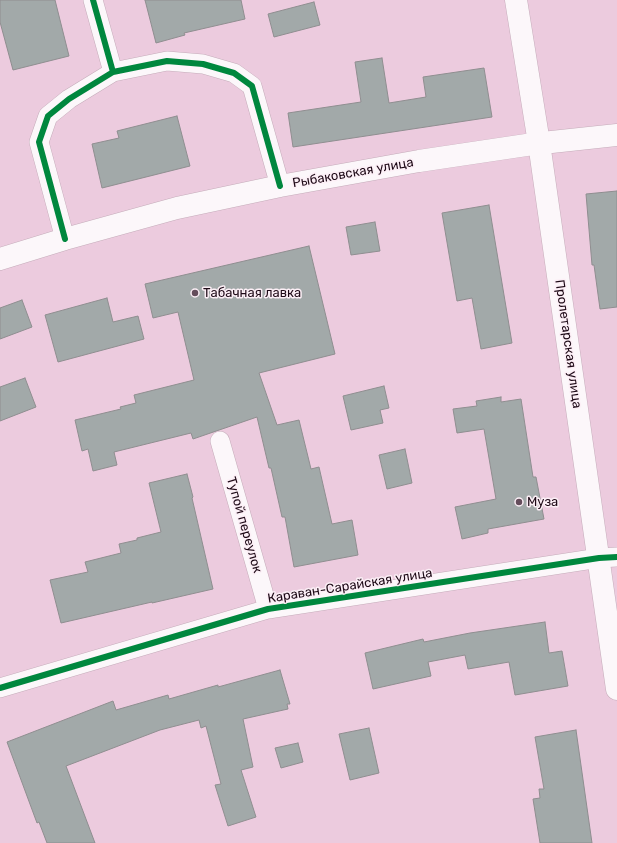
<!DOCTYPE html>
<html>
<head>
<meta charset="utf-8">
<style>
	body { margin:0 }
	canvas { display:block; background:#eccbde }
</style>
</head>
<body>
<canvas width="617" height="843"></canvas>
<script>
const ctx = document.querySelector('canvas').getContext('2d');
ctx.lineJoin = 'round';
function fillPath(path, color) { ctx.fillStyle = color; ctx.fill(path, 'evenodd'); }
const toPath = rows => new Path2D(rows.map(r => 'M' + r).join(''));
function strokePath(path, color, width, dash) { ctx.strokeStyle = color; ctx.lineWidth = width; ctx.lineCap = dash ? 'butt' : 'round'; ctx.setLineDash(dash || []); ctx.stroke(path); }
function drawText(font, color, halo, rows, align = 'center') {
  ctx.font = font + ' Rubik,sans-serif'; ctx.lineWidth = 3; ctx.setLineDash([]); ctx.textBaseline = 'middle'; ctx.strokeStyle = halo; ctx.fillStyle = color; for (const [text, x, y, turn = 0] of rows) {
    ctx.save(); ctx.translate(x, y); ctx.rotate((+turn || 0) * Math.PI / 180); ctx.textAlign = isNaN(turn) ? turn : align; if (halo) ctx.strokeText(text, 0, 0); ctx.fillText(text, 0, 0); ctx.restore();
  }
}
const building = toPath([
	[0,0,55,0,69,56,13,70,0,22,0,0],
	[145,0,241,0,245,19,184,33,185,35,156,43,145,0],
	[314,2,320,25,274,37,268,14,314,2],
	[382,58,389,103,426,97,423,77,484,68,492,117,293,147,288,113,361,102,355,62,382,58],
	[177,116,190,166,102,188,92,144,119,138,117,131,177,116],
	[617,191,617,307,600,309,594,265,592,265,586,194,617,191],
	[489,205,512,343,481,349,472,298,457,301,442,213,489,205],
	[375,222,380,251,351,255,346,227,375,222],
	[309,246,335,354,259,373,277,425,299,420,311,469,319,467,332,524,352,520,358,555,294,567,285,517,282,517,271,468,269,468,257,417,193,439,191,433,114,452,117,465,93,471,88,449,82,451,75,420,121,409,120,407,136,403,134,395,194,380,178,312,153,318,145,284,309,246],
	[107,298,113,322,138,316,144,339,58,362,45,315,107,298],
	[22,300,32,327,0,339,0,308,22,300],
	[25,378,36,407,0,421,0,387,25,378],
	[384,386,389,408,380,410,383,423,351,430,343,396,384,386],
	[501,397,501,402,521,399,533,477,536,477,544,519,488,529,488,533,462,539,455,507,496,499,484,429,457,433,453,409,477,406,476,401,501,397],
	[405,449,412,483,387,489,379,455,405,449],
	[187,474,193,497,192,498,213,589,152,603,152,602,61,623,50,580,88,572,85,562,121,553,119,544,137,540,137,538,161,532,149,483,187,474],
	[545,622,549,653,562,651,568,686,515,695,509,662,468,669,465,655,428,662,431,676,373,689,365,653,423,639,424,642,470,633,545,622],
	[280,670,290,704,287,704,288,709,243,719,253,767,241,770,256,817,228,826,215,785,221,784,206,726,201,728,199,720,160,730,66,766,95,843,47,843,39,822,37,823,7,742,113,701,116,710,168,695,169,699,218,685,218,687,280,670],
	[369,728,379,773,350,780,339,734,369,728],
	[576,730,592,843,540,843,533,799,540,798,539,789,544,789,535,737,576,730],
	[298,743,303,762,281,768,275,748,298,743]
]);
fillPath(building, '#a2a9a9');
strokePath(building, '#8f8e90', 1);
const street = toPath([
	[113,72,167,61,203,64,234,73,252,86,280,186],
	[65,239,39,142,48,116,69,99,113,72,93,0],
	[220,441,268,609],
	[0,688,268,609,599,558,617,557]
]);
const secondary = toPath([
	[516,0,539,143,617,689],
	[0,259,65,239,177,208,280,186,419,161,533,144,617,135]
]);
strokePath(street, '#c5acba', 20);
strokePath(secondary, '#c5acba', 23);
strokePath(street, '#fcf7fa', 19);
strokePath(secondary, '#fcf7fa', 22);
strokePath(toPath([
	[113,72,167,61,203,64,234,73,252,86,280,186],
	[65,239,39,142,48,116,69,99,113,72,93,0],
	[0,688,268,609,599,558,617,557]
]), '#00873e', 6);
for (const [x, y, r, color] of [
	[195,293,4,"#654d5c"],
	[519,502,4,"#654d5c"]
]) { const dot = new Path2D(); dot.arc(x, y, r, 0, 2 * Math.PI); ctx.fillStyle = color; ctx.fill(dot); strokePath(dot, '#fceff6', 1.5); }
drawText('13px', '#1d0916', '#fceff6', [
	["Рыбаковская улица",353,173,-10],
	["Пролетарская улица",568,344,82],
	["Тупой переулок",244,525,74],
	["Караван-Сарайская улица",350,586,-9]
]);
drawText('13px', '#1d0916', '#fceff6', [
	["Табачная лавка",203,293],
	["Муза",527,502]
], 'left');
</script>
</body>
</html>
